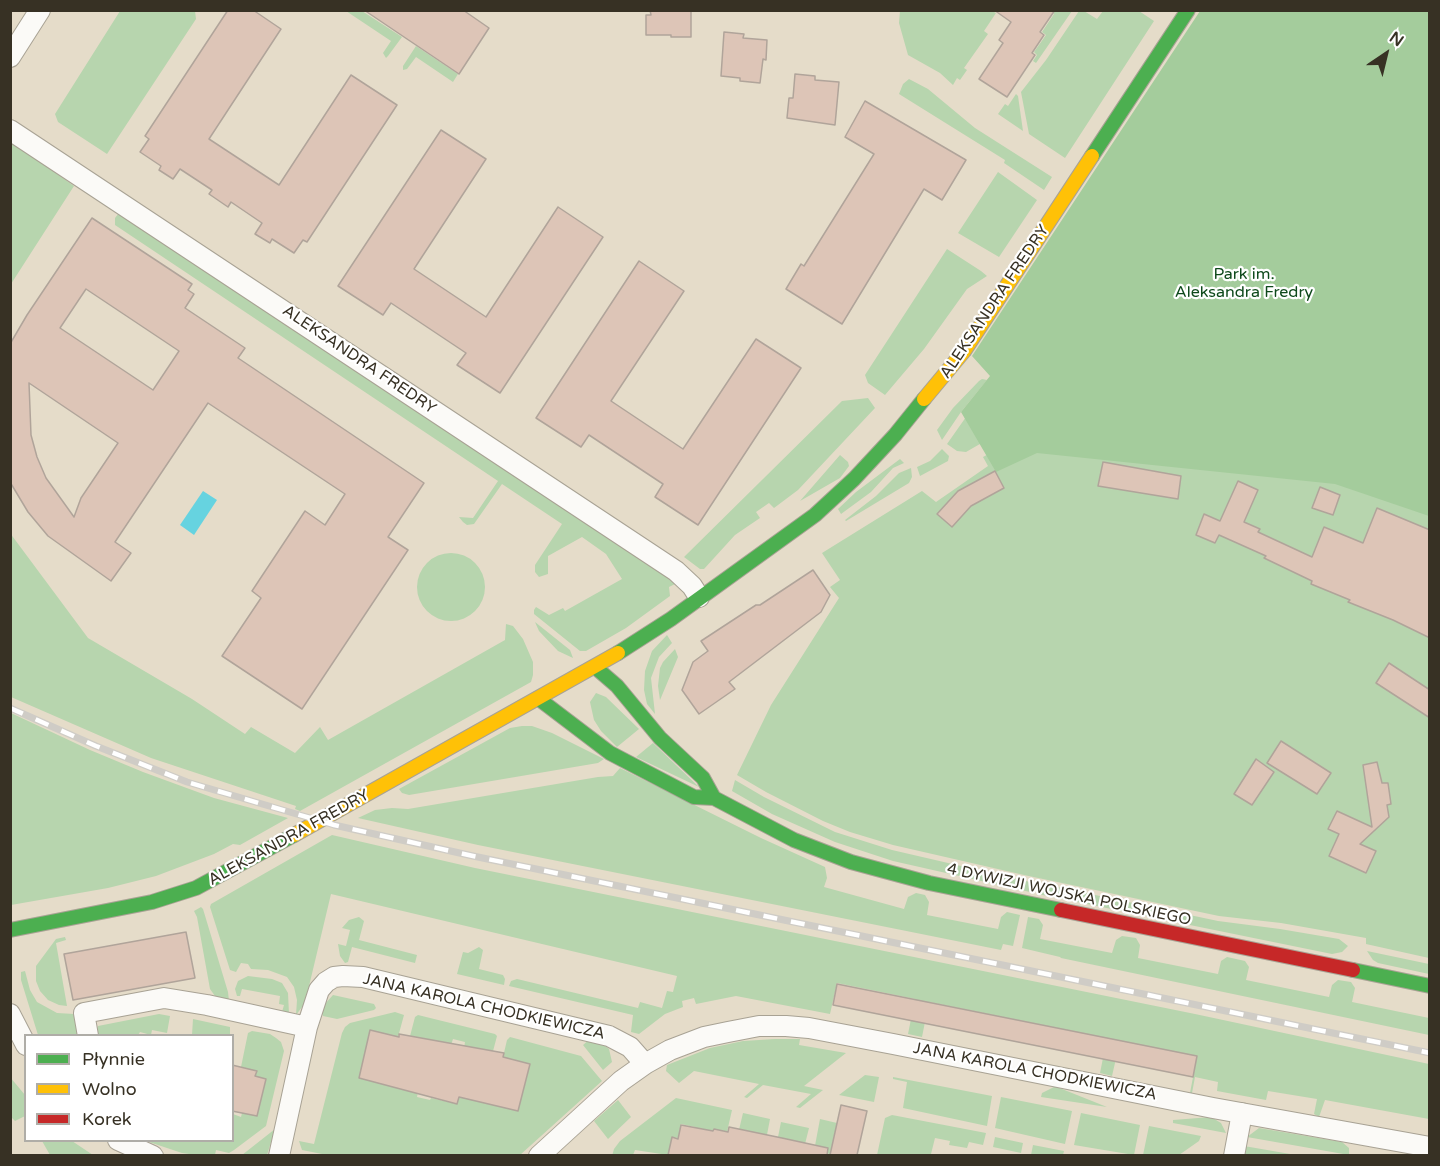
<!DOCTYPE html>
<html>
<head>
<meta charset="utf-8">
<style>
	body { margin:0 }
	#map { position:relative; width:1440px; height:1166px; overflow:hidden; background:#e5dcc9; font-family:"Varela Round",sans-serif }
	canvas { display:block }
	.frame { position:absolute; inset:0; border:12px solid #373124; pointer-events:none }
	.legend { position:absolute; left:24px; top:1034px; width:210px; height:108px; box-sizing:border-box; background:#fff; border:2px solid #afada7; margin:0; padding:8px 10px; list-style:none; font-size:18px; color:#373124 }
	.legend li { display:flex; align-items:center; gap:12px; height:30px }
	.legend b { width:30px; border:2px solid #afada7 }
	.north { position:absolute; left:1356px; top:24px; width:60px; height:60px; -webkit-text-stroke:4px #fff; paint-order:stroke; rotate:35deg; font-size:16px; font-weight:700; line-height:24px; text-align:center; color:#373124 }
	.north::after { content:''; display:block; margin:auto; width:21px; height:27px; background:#373124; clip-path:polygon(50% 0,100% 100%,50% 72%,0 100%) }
</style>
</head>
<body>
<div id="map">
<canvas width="1440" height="1166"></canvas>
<div class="frame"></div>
<ul class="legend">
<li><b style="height:8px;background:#4caf50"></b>Płynnie</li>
<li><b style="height:8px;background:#ffc107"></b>Wolno</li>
<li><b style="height:8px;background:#c62828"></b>Korek</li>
</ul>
<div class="north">N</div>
</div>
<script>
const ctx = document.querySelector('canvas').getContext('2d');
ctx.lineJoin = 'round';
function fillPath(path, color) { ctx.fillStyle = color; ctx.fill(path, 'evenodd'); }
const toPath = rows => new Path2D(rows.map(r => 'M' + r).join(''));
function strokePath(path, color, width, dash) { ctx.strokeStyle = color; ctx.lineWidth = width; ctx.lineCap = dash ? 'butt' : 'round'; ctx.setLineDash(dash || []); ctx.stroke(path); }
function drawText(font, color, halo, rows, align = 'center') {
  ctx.font = font + ' "Varela Round",sans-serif'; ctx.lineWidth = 4.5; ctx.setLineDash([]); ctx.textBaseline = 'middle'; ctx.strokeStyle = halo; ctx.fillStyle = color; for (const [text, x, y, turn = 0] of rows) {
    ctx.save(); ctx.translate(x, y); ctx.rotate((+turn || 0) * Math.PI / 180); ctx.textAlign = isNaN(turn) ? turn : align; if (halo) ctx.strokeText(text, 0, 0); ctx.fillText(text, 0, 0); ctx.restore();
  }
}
fillPath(toPath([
	[120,11,195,11,196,19,107,154,58,122,55,114],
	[346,11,362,11,402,37,388,56,386,58,383,53,391,41],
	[992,11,996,13,984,31,988,34,964,68,967,70,960,80,957,78,953,85,940,73,908,55,899,23,900,11],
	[1051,11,1072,11,1036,63,1033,61,1037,55,1034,52,1046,35,1042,32,1054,14],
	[1079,11,1084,11,1097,19,1103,11,1139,11,1154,21,1065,158,1029,134,1021,92,1046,60],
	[416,46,458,74,453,82,416,57,407,69,403,70,403,66],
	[909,79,928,89,975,128,1052,177,1044,190,1004,163,1005,160,899,94,903,84],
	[1016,94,1018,96,1023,131,998,114,1005,104,1008,106],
	[11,141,74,186,11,284],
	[998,172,1037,200,999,257,958,233],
	[119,213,672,579,675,584,669,587,670,596,626,628,586,651,580,651,534,614,534,610,536,607,549,615,563,608,565,611,622,579,606,554,582,537,548,556,548,574,539,577,535,572,535,565,562,524,502,484,474,524,467,525,463,522,459,517,473,518,498,481,115,225,115,218],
	[947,249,981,271,987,276,967,289,924,349,885,395,868,383,865,375],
	[982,379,987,380,961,412,942,440,937,430,953,408,979,381],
	[868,398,875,408,798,490,774,508,769,503,756,512,760,518,735,535,704,569,700,569,684,557,842,401],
	[966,417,1006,429,966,452,957,451,947,444],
	[942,449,949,456,948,461,920,476,917,467,930,461],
	[998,449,1341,476,1429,512,1429,958,1366,944,1366,938,1281,923,1219,916,1024,875,893,845,850,832,823,821,766,792,737,775,771,705,839,598,830,587,840,580,822,553,922,491,936,502,988,466,983,457],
	[840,455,848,462,849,466,840,478,800,501],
	[900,459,904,463,893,468,871,492,841,514,838,509,856,492],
	[911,468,912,477,909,483,846,521,845,520,876,496,899,473],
	[10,533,88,638,192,699,245,734,251,727,295,753,320,727,328,740,505,640,506,624,513,626,523,639,533,662,533,675,531,682,300,811,295,809,296,806,151,758,11,697],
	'417 587a34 34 0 1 1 68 0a34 34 0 1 1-68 0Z',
	[535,622,570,650,573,658,558,651,539,631],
	[667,635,672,643,659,657,651,678,655,714,647,704,644,690,645,671,652,651],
	[675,649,678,657,660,700,658,686,660,668,663,662],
	[596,693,606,697,639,729,617,747,601,731,594,720,590,702],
	[11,713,90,750,143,772,214,798,288,818,240,845,233,844,214,854,156,876,108,888,11,905],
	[522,726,532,726,552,733,604,759,598,763,409,795,402,793,399,789,510,728],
	[653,743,699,787,636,757],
	[620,768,761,838,825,867,827,878,824,887,904,909,908,897,916,893,925,895,929,902,927,915,998,929,1001,917,1007,912,1020,915,1013,946,1003,944,1001,950,478,845,358,818,375,810,392,808,408,809,598,777,613,776],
	[735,780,764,797,835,832,892,850,1030,882,1030,892,893,861,835,842,772,814,732,791],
	[332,835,475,868,1195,1014,1429,1064,1429,1119,1325,1100,1319,1117,1314,1114,1317,1099,1268,1091,1266,1100,1217,1091,1218,1082,1195,1077,1192,1093,1190,1093,1197,1056,1120,1041,1112,1076,1100,1073,1107,1038,929,1002,922,1037,908,1034,915,999,837,983,830,1014,736,996,696,1004,694,998,682,1001,683,1007,665,1014,639,1034,631,1032,633,1015,509,986,511,981,517,979,638,1008,640,1002,662,1008,667,991,673,992,677,976,331,894,305,1003,296,1015,297,1000,294,987,287,977,268,970,251,969,248,964,241,963,236,972,230,970,210,907,211,904],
	[1043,884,1218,921,1280,929,1339,939,1348,946,1342,952,1332,954,1038,894],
	[201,907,203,909,228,992,229,1001,215,996,210,989,197,917,194,911],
	[359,917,364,921,359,940,417,955,415,963,352,947,348,962,345,963,340,956,338,944,346,946,350,930,342,928,349,920],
	[1028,917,1039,919,1043,925,1040,939,1112,953,1116,940,1122,936,1136,938,1140,945,1138,958,1218,974,1221,961,1227,957,1245,961,1249,967,1246,980,1329,997,1332,985,1338,980,1351,982,1355,988,1352,1002,1429,1018,1429,1035,1061,958,1060,957,1022,948],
	[65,937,66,940,56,943,67,1006,59,1005,48,1000,40,991,36,981,36,966,56,939],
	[479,947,483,950,479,969,503,975,505,979,504,985,457,974,463,952,468,953],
	[1367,951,1429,964,1429,974,1378,963,1373,960],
	[25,971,30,990,37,1002,57,1013,74,1014,79,1035,38,1035,21,980,21,972],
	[248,976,272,979,282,983,288,993,289,1014,282,1012,284,1005,279,1004,280,996,242,989,240,996,237,996,235,989,238,981],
	[333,995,374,1004,376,1008,374,1010,337,1019,323,1016,322,1012,324,1005],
	[395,1012,404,1015,398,1037,359,1078,418,1092,417,1097,430,1100,431,1098,457,1104,459,1097,518,1111,530,1064,503,1057,507,1040,510,1037,581,1056,602,1081,520,1155,327,1155,302,1150,299,1141,314,1144,342,1033,345,1027,350,1023],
	[159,1014,170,1016,167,1033,152,1030,151,1035,140,1032,138,1035,95,1035,98,1026],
	[418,1015,495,1034,497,1036,492,1055,464,1048,465,1042,453,1039,451,1045,409,1040,415,1017],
	[193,1019,230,1027,230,1035,192,1035],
	[252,1031,270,1034,276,1038,281,1042,284,1051,266,1126,234,1150,229,1153,216,1150,215,1155,196,1155,182,1153,146,1141,232,1140,233,1114,241,1117,242,1113,257,1116,266,1079,255,1076,256,1071,241,1067,248,1033],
	[590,1039,601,1043,609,1049,612,1062,603,1070,583,1045],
	[775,1039,800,1039,799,1045,846,1053,804,1086,823,1090,800,1108,796,1107,811,1094,763,1085,747,1098,744,1097,759,1084,694,1071,679,1083,666,1071,667,1065,710,1048,743,1041],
	[865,1075,879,1077,874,1102,839,1095],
	[10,1077,25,1095,25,1116,15,1121,11,1117],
	[893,1077,992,1096,987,1126,903,1108,907,1082,893,1079],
	[1054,1087,1057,1087,1107,1107,1041,1097,1042,1093],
	[1001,1097,1072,1111,1065,1144,995,1128],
	[676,1098,732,1110,727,1132,714,1129,712,1135,694,1131,695,1127,681,1124,678,1138,672,1137,668,1155,635,1150,633,1155,612,1156,614,1149,620,1141],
	[618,1100,631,1117,608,1139,594,1121],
	[743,1113,770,1119,766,1140,738,1134],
	[1081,1113,1140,1125,1134,1155,1074,1145],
	[892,1115,986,1133,983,1145,969,1142,967,1148,949,1145,950,1141,935,1138,931,1154,877,1155,885,1118],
	[1211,1117,1221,1123,1226,1133,1173,1123,1173,1120],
	[820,1119,837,1123,830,1154,814,1151],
	[781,1122,809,1128,804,1148,777,1142],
	[1149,1126,1201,1136,1199,1141,1179,1155,1143,1155],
	[1259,1128,1342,1142,1349,1148,1349,1155,1247,1137],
	[275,1129,267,1155,242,1155],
	[995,1137,1023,1143,1021,1153,993,1147],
	[42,1141,72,1141,93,1155,50,1155],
	[1033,1145,1064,1151,1063,1155,1031,1155],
	[1244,1146,1296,1155,1242,1156]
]), '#b7d5ae');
fillPath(toPath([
	[1200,11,1429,11,1429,516,1335,484,1037,453,996,472,961,412,990,376,972,356]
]), '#a4cc9c');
fillPath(toPath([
	[203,491,217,500,194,535,180,525]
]), '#66d3e0');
const building = toPath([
	[228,10,253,10,281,29,209,139,279,185,351,75,397,105,307,242,303,240,294,253,272,239,270,243,255,234,262,223,231,202,228,207,209,194,212,190,180,169,173,179,159,170,161,166,140,152,149,139,145,136,228,10],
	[364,10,463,10,489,28,459,74,364,10],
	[650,10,691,10,691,37,671,37,671,35,646,35,646,15,651,15,650,10],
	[994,10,1055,10,1040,32,1044,35,1032,53,1035,55,1007,97,979,79,1003,43,999,40,1011,22,994,10],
	[724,32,744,34,743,38,767,40,766,60,763,59,760,83,740,81,740,78,721,76,724,32],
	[795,74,815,76,815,80,839,82,835,125,787,118,789,98,793,98,795,74],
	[865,101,966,160,942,200,924,189,842,324,786,289,801,264,804,266,874,154,845,137,865,101],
	[441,130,486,159,414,269,486,317,558,207,603,237,500,393,457,365,466,353,391,303,383,315,338,286,441,130],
	[92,218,192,284,188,290,194,294,185,308,245,348,238,358,424,483,388,537,408,550,302,709,222,656,261,598,252,591,305,511,325,525,345,494,208,403,115,542,131,553,111,581,48,536,28,512,10,482,10,344,27,315,92,218],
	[86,289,179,351,153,390,60,328,86,289],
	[29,383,118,443,81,498,74,517,46,478,37,457,31,435,29,383],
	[639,261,684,291,611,401,683,449,756,339,801,368,698,525,655,497,663,484,589,435,581,447,536,418,639,261],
	[1103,462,1181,476,1178,499,1098,486,1103,462],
	[995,471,1004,488,971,506,952,527,937,514,958,491,995,471],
	[1238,481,1258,490,1244,522,1260,529,1258,532,1312,557,1324,527,1363,543,1377,508,1430,530,1430,638,1393,620,1348,602,1350,600,1311,584,1312,581,1264,558,1266,556,1219,535,1215,543,1196,535,1204,514,1220,521,1238,481],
	[1320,487,1340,495,1333,515,1312,508,1320,487],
	[813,570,830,595,821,612,729,682,735,689,699,714,682,690,693,662,708,651,701,641,756,605,760,605,813,570],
	[1389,663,1430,690,1430,718,1376,683,1389,663],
	[1281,741,1331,773,1317,794,1267,763,1281,741],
	[1256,759,1274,772,1252,805,1234,794,1256,759],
	[1377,762,1382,783,1388,783,1391,804,1387,805,1389,817,1360,844,1376,851,1366,873,1329,856,1339,834,1328,829,1337,811,1372,827,1363,765,1377,762],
	[186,932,195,978,73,1000,64,954,186,932],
	[837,984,1197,1056,1193,1077,833,1005,837,984],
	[370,1030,399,1037,399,1034,504,1053,503,1057,530,1064,518,1111,459,1097,457,1104,359,1078,370,1030],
	[232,1065,257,1071,255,1076,266,1079,257,1116,232,1111,232,1065],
	[841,1105,867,1111,857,1155,830,1155,841,1105],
	[681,1125,713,1131,714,1129,728,1132,729,1127,782,1138,828,1148,827,1155,668,1155,672,1137,678,1139,681,1125]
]);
fillPath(building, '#ddc5b7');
strokePath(building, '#b0a49a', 1.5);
const street = toPath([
	[10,57,40,10],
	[10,130,676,571,692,586,699,597],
	[10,1014,26,1045],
	[88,1036,84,1013,164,998,207,1005,307,1027,319,990,326,982,334,977,343,976,363,977,609,1036,630,1047,645,1064],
	[118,1140,153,1156],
	[279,1156,307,1027],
	[539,1156,621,1081,645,1064,670,1050,704,1037,728,1032,759,1026,786,1026,809,1028,893,1044,1213,1108,1430,1147],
	[1234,1156,1242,1113]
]);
const fast = toPath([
	[1092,156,1188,10],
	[618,653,671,619,815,515,854,479,895,435,924,399],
	[595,667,617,686,660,738,703,778,714,798],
	[539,699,610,753,694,797,714,798,794,840,851,862,929,883,1061,910],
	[10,930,152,902,196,888,294,835],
	[1353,970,1430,986]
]);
const slow = toPath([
	[924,399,964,351,1092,156],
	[294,835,618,653]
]);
const jam = toPath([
	[1061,910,1353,970]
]);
strokePath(street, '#a8a294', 22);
strokePath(fast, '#a8a294', 16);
strokePath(slow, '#a8a294', 16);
strokePath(jam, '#a8a294', 16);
strokePath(street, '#fbfaf7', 20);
strokePath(fast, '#4caf50', 14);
strokePath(slow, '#ffc107', 14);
strokePath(jam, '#c62828', 14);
const rail = toPath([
	[10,708,96,746,187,782,334,825,473,856,1430,1053]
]);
strokePath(rail, '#cfccc6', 7);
strokePath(rail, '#fff', 4.5, [14]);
drawText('16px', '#0e491b', '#fff', [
	["Park im.",1244,275],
	["Aleksandra Fredry",1244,293]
]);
drawText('16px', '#373124', '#fff', [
	["ALEKSANDRA FREDRY",995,302,-56],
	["ALEKSANDRA FREDRY",359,360,34],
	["ALEKSANDRA FREDRY",289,838,-29],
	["4 DYWIZJI WOJSKA POLSKIEGO",1069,895,12],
	["JANA KAROLA CHODKIEWICZA",484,1007,13],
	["JANA KAROLA CHODKIEWICZA",1035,1072,11]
]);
</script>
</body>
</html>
